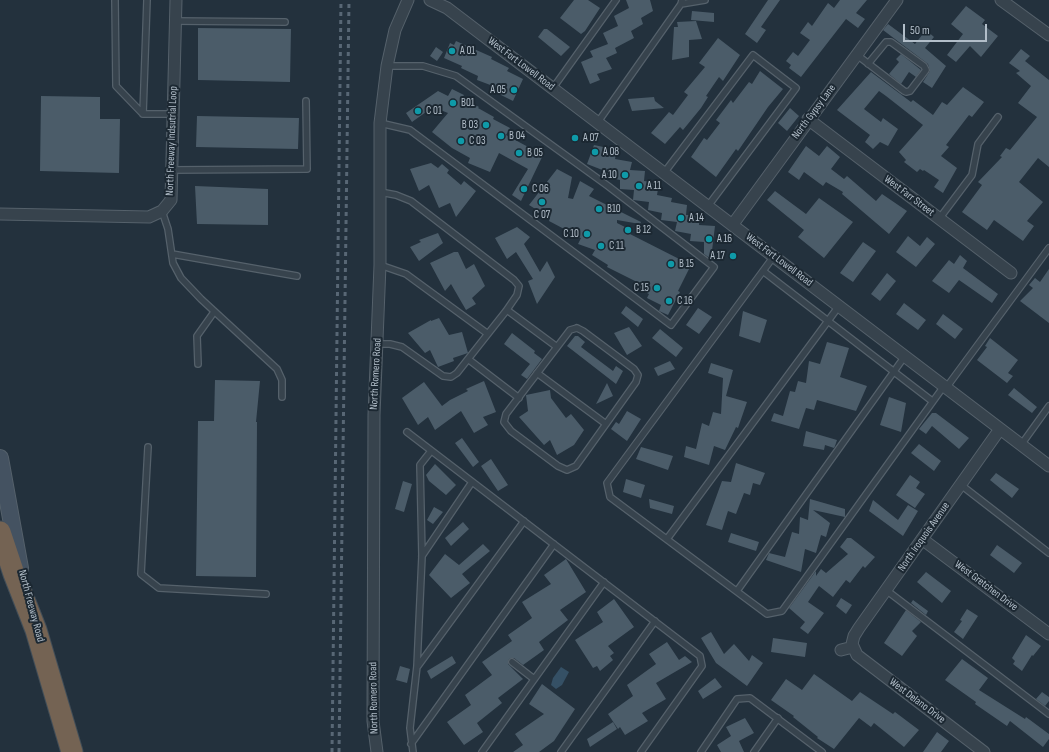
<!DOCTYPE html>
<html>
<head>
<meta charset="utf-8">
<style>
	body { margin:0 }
	#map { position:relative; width:1049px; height:752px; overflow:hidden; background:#23313d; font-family:"Sofia Sans Condensed",sans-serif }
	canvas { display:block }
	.scale { position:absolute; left:903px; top:24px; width:84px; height:18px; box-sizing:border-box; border:2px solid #b2bec9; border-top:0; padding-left:5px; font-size:12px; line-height:14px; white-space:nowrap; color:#b2bec9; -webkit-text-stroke:3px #1c2832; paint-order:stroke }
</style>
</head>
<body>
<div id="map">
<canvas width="1049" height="752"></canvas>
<div class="scale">50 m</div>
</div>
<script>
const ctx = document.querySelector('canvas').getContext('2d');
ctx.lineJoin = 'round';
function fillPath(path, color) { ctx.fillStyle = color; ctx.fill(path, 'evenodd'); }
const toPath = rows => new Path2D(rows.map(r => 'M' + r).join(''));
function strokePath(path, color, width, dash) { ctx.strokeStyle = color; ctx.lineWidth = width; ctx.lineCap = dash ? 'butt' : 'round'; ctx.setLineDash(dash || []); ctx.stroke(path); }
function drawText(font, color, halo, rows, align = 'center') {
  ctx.font = font + ' "Sofia Sans Condensed",sans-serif'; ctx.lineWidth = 4; ctx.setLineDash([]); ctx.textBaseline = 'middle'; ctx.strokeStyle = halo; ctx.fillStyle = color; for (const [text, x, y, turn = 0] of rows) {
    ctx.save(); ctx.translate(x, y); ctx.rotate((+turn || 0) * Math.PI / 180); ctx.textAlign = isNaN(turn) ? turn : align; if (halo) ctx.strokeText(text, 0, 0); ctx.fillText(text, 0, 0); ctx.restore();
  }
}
fillPath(toPath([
	[561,667,569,672,562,685,556,689,551,685,553,678]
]), '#355065');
fillPath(toPath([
	[574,0,588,0,600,8,585,31,581,34,560,18],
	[626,0,650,0,653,11,641,18,643,24,631,31,634,38,615,48,617,53,606,58,612,69,597,74,600,80,590,84,581,62,593,57,590,51,608,44,603,33,618,26,614,16,629,8],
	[768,0,780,0,761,27,766,30,757,43,745,34],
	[840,0,867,0,856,13,865,19,858,28,846,19,801,77,789,68,791,65,786,61,793,52,798,56,810,40,800,33,808,22,812,26,828,3,834,8],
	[966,6,985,20,982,24,998,36,981,57,970,46,956,62,947,55,963,34,951,24],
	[692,11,714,13,714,22,691,20],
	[696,21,702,39,689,40,689,57,672,60,674,27,678,27,677,22],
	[888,24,915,44,926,30,934,37,925,48,946,66,932,88,923,82,930,71,928,64,883,30],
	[198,28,291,29,290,82,198,80],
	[544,29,547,29,570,47,561,56,538,37],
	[718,38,740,55,723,81,719,77,706,96,708,97,701,108,683,130,680,127,665,144,651,133,669,112,673,115,688,95,684,92,705,67,699,63],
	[456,41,492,57,491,59,509,68,507,71,523,79,513,101,491,90,493,86,477,80,478,76,461,68,462,66,444,58,450,43,454,45],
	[436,47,443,52,437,61,430,56],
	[1021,49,1030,56,1025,61,1049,80,1049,167,1038,158,1019,182,1043,202,1027,221,1034,226,1023,241,994,220,987,230,962,212,982,185,978,182,1002,157,1000,156,1006,148,1010,150,1037,117,1018,103,1031,86,1016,73,1020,71,1009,63],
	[901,54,921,70,916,77,909,72,901,84,889,74,899,62,896,59],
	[760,71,783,89,768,107,738,151,736,149,716,177,691,157,704,138,707,140,720,123,716,120,731,100,733,103,749,82,752,84],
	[871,72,911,102,913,100,933,115,942,102,947,105,963,87,984,102,972,117,969,115,946,145,949,147,941,156,957,168,943,193,934,187,939,180,924,170,923,171,920,169,917,172,904,162,906,160,899,152,923,125,886,96,879,91,864,109,881,122,883,118,898,129,888,146,880,142,873,149,865,142,870,135,837,110],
	[452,89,464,95,462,98,479,107,478,108,494,117,493,119,510,128,506,135,543,155,521,201,512,195,528,169,499,153,490,172,468,163,470,158,452,148,432,132,448,113,433,107,412,122,406,113,438,91,448,96],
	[41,96,100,97,100,119,120,119,119,173,40,171],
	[654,97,655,101,664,108,632,111,628,99],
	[790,108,799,116,787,131,778,123],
	[197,116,299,118,298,149,196,147],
	[594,145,617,150,615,159,632,162,630,170,645,171,644,181,659,183,657,195,672,198,671,202,687,205,686,215,700,215,699,225,715,226,711,259,704,254,704,242,690,241,691,234,675,231,677,222,661,220,662,213,648,210,649,202,633,200,634,190,620,189,620,180,604,176,605,171,587,164],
	[806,146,819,156,827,146,840,157,831,169,844,179,847,176,876,201,882,194,907,211,889,234,842,194,843,192,826,182,823,186,804,172,799,180,788,172],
	[431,163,438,168,442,164,449,170,447,173,461,185,464,181,476,191,456,217,450,203,439,208,429,185,419,191,410,169],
	[557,169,572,177,568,198,573,199,580,181,594,189,589,196,641,222,640,224,617,220,617,223,627,228,626,232,691,265,678,291,680,292,668,315,659,311,661,305,647,298,649,294,637,288,639,283,607,267,608,265,592,255,595,250,578,244,581,238,565,232,566,230,549,221,550,218,529,205],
	[195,186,268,189,268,225,197,224],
	[775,191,806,214,819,198,853,222,824,258,798,237,804,230,767,200],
	[517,227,530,237,524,244,540,272,547,261,555,277,537,304,528,281,533,279,516,252,507,259,495,238],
	[438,233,443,243,419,261,410,247,421,242,419,240],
	[908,236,920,246,927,237,935,244,916,267,896,252],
	[863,242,876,251,853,282,840,273],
	[454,252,458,252,466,269,474,264,485,286,472,298,476,304,466,310,451,284,445,291,430,263],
	[960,255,967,261,963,268,998,294,992,303,959,280,949,293,932,281,949,260,954,264],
	[1049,269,1049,323,1020,301,1033,288,1029,285,1035,278,1040,282],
	[887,273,896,281,880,301,871,294],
	[904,303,926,320,918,330,896,314],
	[626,306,643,319,638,327,621,313],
	[698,308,712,317,699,334,686,325],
	[743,311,767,320,760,343,739,336],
	[943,314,963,329,955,339,936,324],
	[439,318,449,335,462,332,468,353,453,358,454,361,438,367,430,350,425,353,408,333,431,320,431,321],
	[629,327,642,346,627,355,614,333],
	[660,329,683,348,676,357,652,338],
	[512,333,535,351,534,353,542,359,527,379,521,375,530,364,504,344],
	[575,336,578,336,585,342,581,347,613,371,616,366,623,371,616,384,567,346],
	[990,338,1018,360,1008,373,1013,376,1007,383,977,360,987,347,985,346],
	[827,342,849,348,840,377,867,386,856,411,817,400,814,410,806,408,799,429,771,421,774,413,783,416,790,391,795,392,798,381,806,383,809,361,820,364],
	[670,361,675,369,658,376,654,368],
	[711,363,733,370,726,396,747,402,738,428,736,427,725,450,714,446,709,465,684,457,686,446,696,449,702,423,709,426,713,412,721,414,723,378,708,373],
	[215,380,260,381,256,422,257,422,256,577,196,576,198,421,214,421],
	[484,381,496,412,483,417,488,425,474,433,461,411,435,430,428,417,418,425,402,398,424,382,442,406,450,400,468,391,466,389],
	[607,383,613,396,596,404],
	[1014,388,1037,407,1032,413,1008,395],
	[550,390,551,398,566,418,571,414,584,430,574,445,557,455,550,440,544,445,519,417,528,411,526,395],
	[889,397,906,403,901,432,880,425],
	[627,411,641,419,627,441,611,429,616,422,619,424],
	[932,413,936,413,969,438,959,449,932,426,926,434,919,429],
	[806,431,837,440,835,446,834,448,825,445,824,450,803,446],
	[462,438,479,462,473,467,455,443],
	[919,444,941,461,934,471,911,453],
	[641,447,673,456,668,470,636,459],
	[491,459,508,485,498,491,481,466],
	[736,463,765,473,760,485,753,483,750,495,744,493,736,514,728,511,722,530,706,525,722,481,731,482],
	[435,464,456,485,446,495,429,481,426,475],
	[996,473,1019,489,1012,498,990,480],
	[910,475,920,482,916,488,925,494,915,508,896,495],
	[626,479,645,485,641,498,623,492],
	[403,481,412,484,404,512,395,509],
	[649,499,674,506,672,514,650,508],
	[810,499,845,509,845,517,813,510,830,523,826,537,821,535,816,553,805,549,801,572,766,560,769,553,785,557,792,532,799,534,800,517,808,520],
	[873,500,898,520,908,505,918,511,903,536,869,511],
	[434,507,443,512,433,524,427,520],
	[463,522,469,529,451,546,445,538],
	[731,533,759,542,756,551,728,542],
	[847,538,851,538,875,557,865,568,863,566,850,583,846,580,833,597,819,586,808,602,824,613,808,634,800,628,805,622,789,608,816,571,816,576,821,569,826,573,848,554,840,547],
	[483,544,490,551,462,574,470,583,451,598,429,575,445,554,459,565],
	[997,545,1022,563,1014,573,990,555],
	[566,559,586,592,560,610,568,620,539,642,544,650,523,665,514,658,509,659,508,664,523,679,498,698,502,703,477,723,483,732,464,745,447,722,471,705,465,695,492,675,482,662,512,641,508,635,532,618,522,602,551,584,544,575],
	[926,572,951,591,942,603,917,582],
	[841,598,852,605,846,614,836,606],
	[614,599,634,627,608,646,614,653,610,656,613,660,600,671,597,666,593,668,575,640,603,622,597,612],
	[913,600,928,611,926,615,911,603],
	[967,609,978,616,963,639,954,632,962,621,960,620],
	[906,610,921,622,912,631,917,636,902,656,884,643],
	[711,632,724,654,734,644,749,661,752,655,763,663,747,686,716,663,701,638],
	[1026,635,1041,646,1033,656,1032,655,1022,671,1013,664,1015,661,1012,658],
	[773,638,807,643,805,657,771,652],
	[667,642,679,660,685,656,692,662,656,683,666,699,642,713,648,721,625,735,620,727,618,729,608,714,633,696,627,685,656,664,649,654],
	[452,656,456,663,431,679,427,671],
	[962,659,988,678,979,690,1025,719,1026,717,1049,734,1049,739,1043,747,1010,721,1007,726,975,704,976,702,945,680],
	[400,666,410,669,407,683,396,680],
	[814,674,852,701,860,692,893,714,895,712,919,730,904,747,874,723,871,727,859,718,834,749,817,738,818,737,793,717,794,716,771,700,786,679,802,690],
	[715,678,722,687,703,699,698,691],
	[542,684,575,709,554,741,539,752,513,752,523,745,515,734,544,714,529,704],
	[1042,692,1049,697,1049,701,1045,706,1036,699],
	[745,718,754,733,739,741,744,752,721,752,717,745,731,736,726,727],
	[613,722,617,729,590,747,587,739],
	[937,732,949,741,941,752,923,752]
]), '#4b5c69');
const lane = toPath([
	[115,0,116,86,143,114,173,114],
	[681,4,705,0],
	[175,21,285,22],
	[857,55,904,91,906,92,910,91,926,70,924,66,891,42,886,42,868,64],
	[553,88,616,0],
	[143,114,147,0],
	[598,122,681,4,682,0],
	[380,123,410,130,671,325,714,267,608,186,456,76,423,66,387,66],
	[172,170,307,169,306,101],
	[664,173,753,55,796,88,708,206],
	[162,211,168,229,173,263,181,278,201,299,277,369,282,380,282,397],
	[939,219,972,175,978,144,998,117],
	[172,254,297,276],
	[774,256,607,483,610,497,767,614,782,611,944,386],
	[380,265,406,274,488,334],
	[763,271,932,401],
	[507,310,557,347],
	[577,328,583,331,634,369,638,375,636,382,576,466,567,470,558,466,511,431,504,422,506,414,570,330,577,328],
	[377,344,390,344,402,347,443,376,451,377,457,373,506,311,517,295,519,286,514,280,411,201,396,195,380,192],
	[468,359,519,398],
	[198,364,197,336,214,312],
	[537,373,606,424],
	[946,388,1049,248],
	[407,432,700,656,702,666,641,752],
	[1021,445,1049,406],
	[148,447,141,574,159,588,266,594],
	[961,485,1049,553],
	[667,539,839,306],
	[422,556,472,482],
	[886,590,1049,714],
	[737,591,905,356],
	[512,662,534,679],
	[418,666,524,521],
	[411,744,554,544],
	[413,752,410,728,417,666,422,556,420,465,431,451],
	[482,752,604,582],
	[561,752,655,621],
	[701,752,737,699,750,698,822,752],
	[754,752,778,718]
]);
const street = toPath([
	[430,0,447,8,1049,466],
	[1001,0,1049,35],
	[808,119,1011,273],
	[0,214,149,217,162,211,171,200,176,0],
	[733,224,897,0],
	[922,539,1049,634],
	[841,650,853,647],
	[377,752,373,721,374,415,380,265,380,123,387,66,395,30,408,0],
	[984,752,857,655,852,644,854,636,859,628,1000,429]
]);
const secondary = toPath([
	[0,458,20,568]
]);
const highway = toPath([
	[0,532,14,574,36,630,72,752]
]);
strokePath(lane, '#55616b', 8);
strokePath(street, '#55616b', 13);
strokePath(secondary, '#55616b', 18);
strokePath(highway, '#424e58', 23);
strokePath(lane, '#37434d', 5.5);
strokePath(street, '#37434d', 11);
strokePath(secondary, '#445261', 16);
strokePath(highway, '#746353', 21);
strokePath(toPath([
	[332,752,341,0],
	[339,752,349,0]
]), '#586775', 3, [4, 4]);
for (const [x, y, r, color] of [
	[452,51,4,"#0f9aa8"],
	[514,90,4,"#0f9aa8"],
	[453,103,4,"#0f9aa8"],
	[418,111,4,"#0f9aa8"],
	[486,125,4,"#0f9aa8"],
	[501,136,4,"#0f9aa8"],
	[575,138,4,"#0f9aa8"],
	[461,141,4,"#0f9aa8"],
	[595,152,4,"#0f9aa8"],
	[519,153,4,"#0f9aa8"],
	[625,175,4,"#0f9aa8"],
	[639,186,4,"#0f9aa8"],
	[524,189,4,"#0f9aa8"],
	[542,202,4,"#0f9aa8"],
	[599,209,4,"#0f9aa8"],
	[681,218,4,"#0f9aa8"],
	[628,230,4,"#0f9aa8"],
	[587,234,4,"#0f9aa8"],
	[709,239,4,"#0f9aa8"],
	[601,246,4,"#0f9aa8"],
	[733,256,4,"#0f9aa8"],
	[671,264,4,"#0f9aa8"],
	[657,288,4,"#0f9aa8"],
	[669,301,4,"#0f9aa8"]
]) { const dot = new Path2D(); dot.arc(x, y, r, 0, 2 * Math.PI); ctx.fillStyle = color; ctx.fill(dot); strokePath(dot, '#1c2832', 1.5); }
drawText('11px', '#b2bec9', '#1c2832', [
	["A 01",460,51],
	["A 05",506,90,"right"],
	["B01",461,103],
	["C 01",426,111],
	["B 03",478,125,"right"],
	["B 04",509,136],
	["A 07",583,138],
	["C 03",469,141],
	["A 08",603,152],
	["B 05",527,153],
	["A 10",617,175,"right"],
	["A 11",647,186],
	["C 06",532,189],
	["B10",607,209],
	["C 07",542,215,"center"],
	["A 14",689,218],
	["B 12",636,230],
	["C 10",579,234,"right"],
	["A 16",717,239],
	["C 11",609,246],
	["A 17",725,256,"right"],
	["B 15",679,264],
	["C 15",649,288,"right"],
	["C 16",677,301]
], 'left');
drawText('11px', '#b2bec9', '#1c2832', [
	["West Fort Lowell Road",521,64,37],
	["North Gypsy Lane",814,112,-53],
	["North Freeway Indsutrial Loop",172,141,-88],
	["West Farr Street",909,196,37],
	["West Fort Lowell Road",779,260,37],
	["North Romero Road",376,374,-87],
	["North Iroquois Avenue",924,537,-55],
	["West Gretchen Drive",986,586,37],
	["North Freeway Road",31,606,75],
	["North Romero Road",374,698,-91],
	["West Delano Drive",917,701,37]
]);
</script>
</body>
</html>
